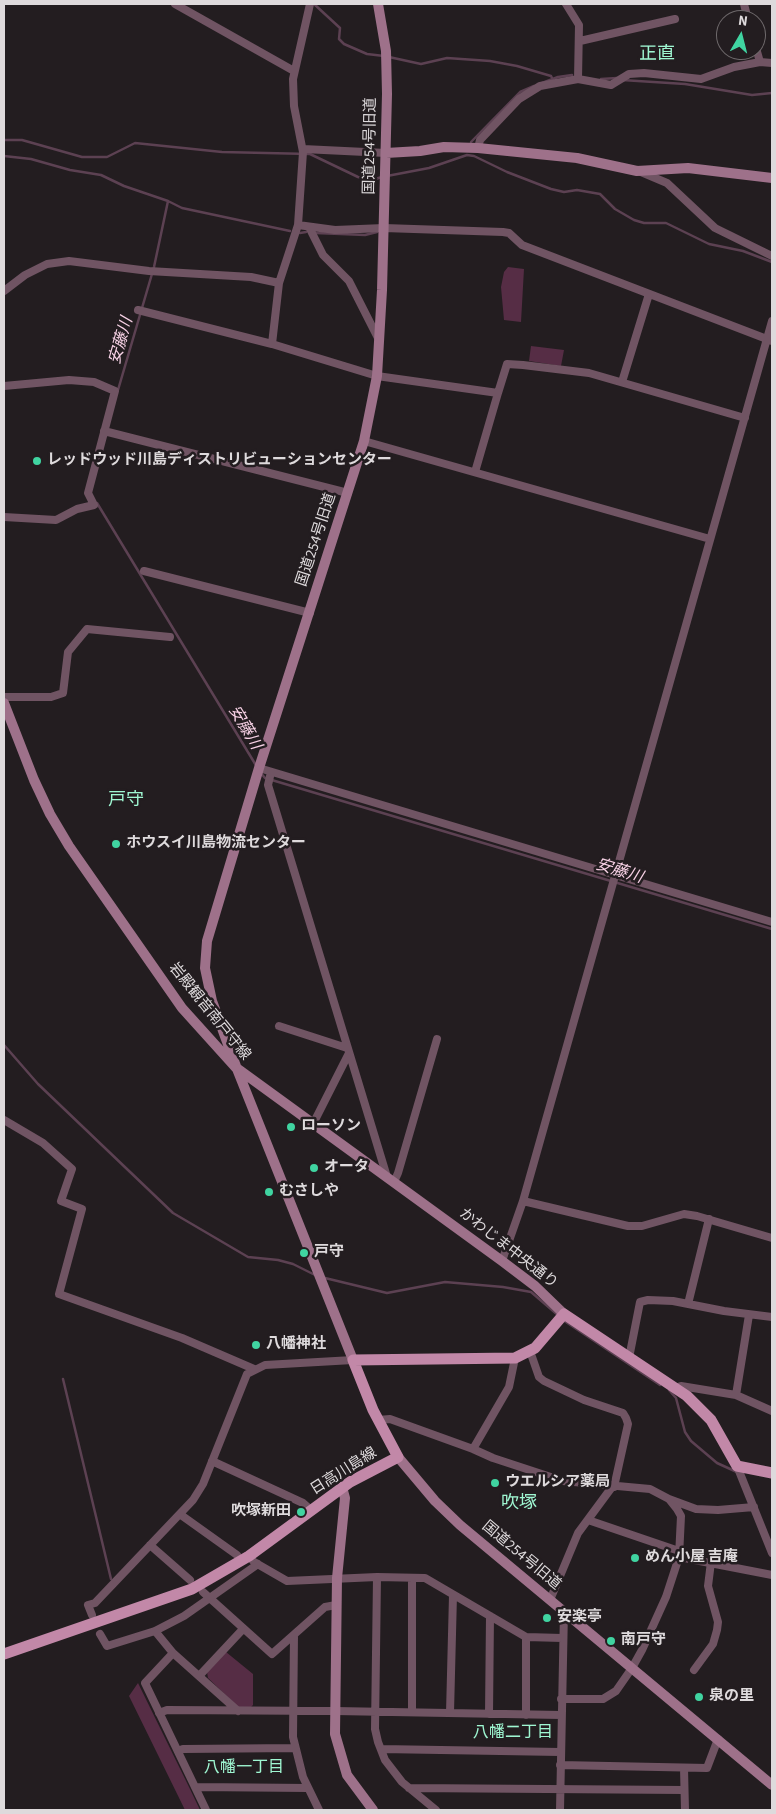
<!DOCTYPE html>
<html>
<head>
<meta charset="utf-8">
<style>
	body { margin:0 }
	#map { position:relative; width:776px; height:1814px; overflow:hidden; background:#231d20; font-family:"Source Sans 3",sans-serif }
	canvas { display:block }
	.frame { position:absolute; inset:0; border:5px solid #dedadc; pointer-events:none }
	.north { position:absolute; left:716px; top:10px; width:50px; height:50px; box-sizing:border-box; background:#231d20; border:1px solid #6e696b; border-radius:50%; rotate:8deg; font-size:14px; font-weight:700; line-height:20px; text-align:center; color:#dedadc }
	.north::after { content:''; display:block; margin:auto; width:18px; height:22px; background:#40d4a1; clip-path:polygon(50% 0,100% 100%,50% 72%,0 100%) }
</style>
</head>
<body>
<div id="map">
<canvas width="776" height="1814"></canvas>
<div class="frame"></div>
<div class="north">N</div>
</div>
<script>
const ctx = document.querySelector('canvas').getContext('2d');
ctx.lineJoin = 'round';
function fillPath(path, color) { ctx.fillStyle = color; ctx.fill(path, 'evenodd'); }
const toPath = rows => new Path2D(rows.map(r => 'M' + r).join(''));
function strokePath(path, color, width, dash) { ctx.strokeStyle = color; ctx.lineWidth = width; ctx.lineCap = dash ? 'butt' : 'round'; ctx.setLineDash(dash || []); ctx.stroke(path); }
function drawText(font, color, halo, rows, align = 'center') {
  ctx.font = font + ' "Source Sans 3","Noto Sans JP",sans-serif'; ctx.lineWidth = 5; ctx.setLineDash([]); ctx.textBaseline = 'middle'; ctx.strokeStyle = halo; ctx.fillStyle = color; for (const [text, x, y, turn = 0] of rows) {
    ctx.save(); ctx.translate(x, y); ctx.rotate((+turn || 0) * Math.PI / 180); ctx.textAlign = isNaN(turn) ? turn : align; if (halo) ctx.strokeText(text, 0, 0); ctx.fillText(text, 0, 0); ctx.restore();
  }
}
fillPath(toPath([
	[508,267,524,269,521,322,504,320,501,287,504,272],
	[531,346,564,350,561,366,529,361],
	[226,1652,253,1674,253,1705,250,1708,238,1707,208,1678,207,1672],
	[138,1683,190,1789,200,1810,185,1810,129,1696]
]), '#562d45');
strokePath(toPath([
	[314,4,340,28,339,39,344,44,367,54,384,56],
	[389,57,421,64,447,58,490,61,517,66,551,76,552,78],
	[601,79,617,78],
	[622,80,685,84,752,95,772,93],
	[542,83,558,77,572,75],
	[4,140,22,140,82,157,107,157,135,143,222,152,310,154,358,177,372,180,382,177],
	[471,142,520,92,534,86],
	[4,156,31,159,70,170,101,175,124,186,168,201,182,208,290,231],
	[387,176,429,168,467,155,474,156,507,172,551,189,564,192,577,190,600,194,615,209,634,220,644,223,666,223,709,244,743,251,772,262],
	[300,233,306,232],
	[316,233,365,235,377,232],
	[118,390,154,267,168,201],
	[97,503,257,767],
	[260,772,265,778,772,929],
	[4,1045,38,1084,173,1213,248,1257,278,1260,293,1264,315,1275],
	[325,1278,387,1293,445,1282,503,1287,531,1292,559,1316],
	[563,1320,660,1385],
	[63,1379,111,1579],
	[669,1390,676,1398,685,1432,691,1441,717,1463,739,1473]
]), '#5c4152', 2.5);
strokePath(toPath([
	[175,4,294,71],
	[566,4,579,25,578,79],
	[744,4,748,20],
	[580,41,675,19],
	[756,48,760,62],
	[478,148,480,140,519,99,540,86,578,79,611,85,629,74,644,73,701,79,734,67,760,62,772,63],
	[303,149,386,153],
	[641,172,667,183,715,228,772,256],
	[298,225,335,230,384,228,503,232,509,233,522,245,772,341],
	[309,227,323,255,349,281,379,340],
	[4,291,25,275,47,264,69,261,149,271,251,277,279,283],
	[138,310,272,344,377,376,498,393,507,364,523,365,589,373,745,418],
	[272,344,279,283,298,225,303,152,294,106,293,79,310,4],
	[622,382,649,294],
	[4,386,69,380,94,382,115,391,88,493,94,505,77,509,56,520,4,517],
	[104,431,348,493],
	[364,441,710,539],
	[475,472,498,393],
	[144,571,310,613],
	[4,697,51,697,63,693,68,652,87,629,170,637],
	[259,768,772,922],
	[271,772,268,785,387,1177],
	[279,1026,347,1048],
	[4,1120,43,1143,72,1169,61,1201,82,1209,59,1294,182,1338,254,1369],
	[313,1124,349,1053],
	[394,1182,398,1173,437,1039],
	[523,1201,628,1226,642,1226,684,1214,697,1216,772,1238],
	[502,1261,523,1201,772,321],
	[688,1304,709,1219],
	[530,1351,539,1377,544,1381,584,1400,623,1413,626,1418,628,1424,614,1487],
	[629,1358,640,1302,648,1300,673,1301,724,1311,772,1317],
	[675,1388,681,1386,736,1395,772,1411],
	[736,1395,749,1315],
	[378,1420,390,1419,473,1449,493,1458,563,1481,650,1489,669,1499,677,1509,681,1516,679,1557,666,1597,642,1650,632,1668,616,1691,603,1699,561,1699],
	[473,1449,509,1387,515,1358],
	[212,1461,303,1503,311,1510],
	[737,1466,772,1553],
	[669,1499,696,1509,718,1510,754,1507],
	[181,1515,237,1555],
	[588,1520,679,1551],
	[150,1545,190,1580],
	[249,1556,254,1562,287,1581,377,1577,425,1578,526,1637,562,1638],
	[679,1557,772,1575],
	[377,1577,375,1729,378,1742,385,1760,402,1782,436,1810],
	[203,1592,272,1654,325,1607,336,1605],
	[550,1600,578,1533,612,1487],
	[92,1615,88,1605,95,1603,193,1500,203,1484,247,1374,265,1365,353,1360],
	[155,1631,173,1653,238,1711],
	[100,1634,107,1646,155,1631,184,1616,258,1564],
	[294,1635,293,1737,303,1777,319,1810],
	[173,1653,145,1683,206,1810],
	[694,1670,713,1644,717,1630,718,1622,708,1586,711,1562],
	[200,1675,243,1629],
	[412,1712,412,1578],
	[159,1713,167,1710,335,1711,561,1715],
	[450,1713,453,1595],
	[489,1714,490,1616],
	[526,1715,526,1637],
	[381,1749,560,1752],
	[178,1751,183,1749,295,1748],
	[560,1765,707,1768,718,1739],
	[684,1768,685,1810],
	[195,1787,308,1788],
	[409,1788,684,1790],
	[560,1810,564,1611]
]), '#705463', 8);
strokePath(toPath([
	[386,153,420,151,444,147,478,148,577,158,637,171,688,168,772,178],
	[4,703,34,780,50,814,69,846,182,1008,237,1069,353,1360],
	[237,1069,212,1001,205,968,207,941,259,768,364,441,377,376,382,290,387,94,386,51,378,4],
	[238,1069,502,1261,535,1286,564,1314],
	[398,1457,435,1501,460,1525,772,1785],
	[342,1487,345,1498,337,1578,335,1734,347,1775,373,1810]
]), '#9e718a', 10);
strokePath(toPath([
	[4,1654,192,1589,249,1556,350,1482,398,1457,373,1410,353,1360,515,1358,535,1348,564,1314,687,1396,711,1420,737,1466,772,1473]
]), '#c288a8', 11);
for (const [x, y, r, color] of [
	[37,461,5,"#40d4a1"],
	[116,844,5,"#40d4a1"],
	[291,1127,5,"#40d4a1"],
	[314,1168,5,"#40d4a1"],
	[269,1192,5,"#40d4a1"],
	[304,1253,5,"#40d4a1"],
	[256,1345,5,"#40d4a1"],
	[495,1483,5,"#40d4a1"],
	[301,1512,5,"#40d4a1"],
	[635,1558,5,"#40d4a1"],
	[547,1618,5,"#40d4a1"],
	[611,1641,5,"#40d4a1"],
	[699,1697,5,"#40d4a1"]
]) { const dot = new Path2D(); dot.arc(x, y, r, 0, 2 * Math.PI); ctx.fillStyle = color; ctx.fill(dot); strokePath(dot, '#231d20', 2); }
drawText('15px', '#dedadc', '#231d20', [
	["国道254号旧道",371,146,-89],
	["国道254号旧道",317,540,-72],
	["岩殿観音南戸守線",209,1012,51],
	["かわじま中央通り",508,1249,38],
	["日高川島線",344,1472,-32],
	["国道254号旧道",521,1556,40]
]);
drawText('bold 15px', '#dedadc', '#231d20', [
	["レッドウッド川島ディストリビューションセンター",47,461],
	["ホウスイ川島物流センター",126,844],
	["ローソン",301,1127],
	["オータ",324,1168],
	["むさしや",279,1192],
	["戸守",314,1253],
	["八幡神社",266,1345],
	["ウエルシア薬局",505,1483],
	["吹塚新田",291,1512,"right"],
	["めん小屋 吉庵",645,1558],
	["安楽亭",557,1618],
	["南戸守",621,1641],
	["泉の里",709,1697]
], 'left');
drawText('italic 16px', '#f9d3e7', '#231d20', [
	["安藤川",122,341,-74],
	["安藤川",244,728,59],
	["安藤川",619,872,17]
]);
drawText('16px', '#9ff7d2', '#231d20', [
	["八幡二丁目",513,1733],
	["八幡一丁目",244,1768]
]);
drawText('18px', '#9ff7d2', '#231d20', [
	["正直",657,55],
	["戸守",126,801],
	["吹塚",519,1504]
]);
</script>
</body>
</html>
